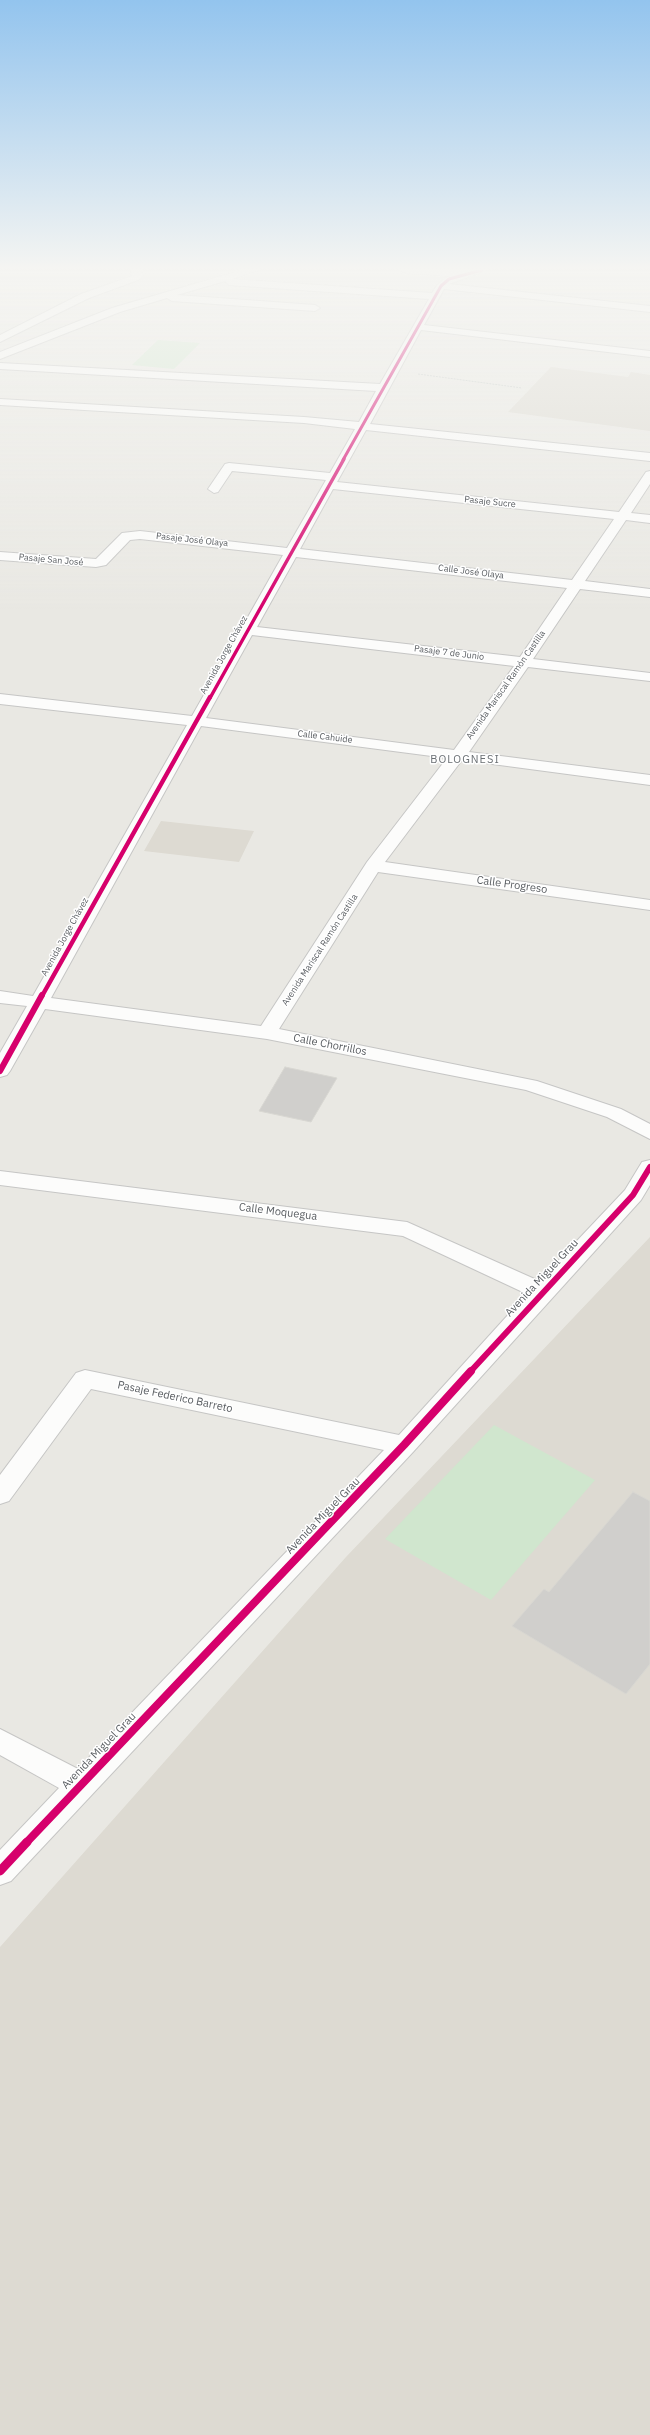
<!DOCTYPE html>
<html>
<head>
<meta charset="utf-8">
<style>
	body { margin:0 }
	canvas { display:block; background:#e9e8e3 }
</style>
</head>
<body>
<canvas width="650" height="2435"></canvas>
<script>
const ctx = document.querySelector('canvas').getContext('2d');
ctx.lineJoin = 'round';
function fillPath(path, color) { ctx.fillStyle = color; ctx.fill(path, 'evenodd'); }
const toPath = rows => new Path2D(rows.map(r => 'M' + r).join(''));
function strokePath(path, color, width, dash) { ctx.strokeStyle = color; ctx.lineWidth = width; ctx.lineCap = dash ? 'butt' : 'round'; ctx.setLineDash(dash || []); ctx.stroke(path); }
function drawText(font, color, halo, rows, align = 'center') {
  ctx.font = font + ' "IBM Plex Sans",sans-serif'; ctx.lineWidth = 3; ctx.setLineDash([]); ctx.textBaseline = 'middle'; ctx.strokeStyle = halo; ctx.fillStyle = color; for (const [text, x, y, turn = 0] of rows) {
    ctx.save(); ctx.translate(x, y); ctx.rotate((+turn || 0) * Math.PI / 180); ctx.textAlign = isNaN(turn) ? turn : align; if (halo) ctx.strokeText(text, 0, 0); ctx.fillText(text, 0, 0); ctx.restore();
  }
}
fillPath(toPath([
	[551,367,628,377,631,372,650,375,650,431,508,412],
	[161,821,254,831,239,862,144,851],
	[650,1237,650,2435,0,2435,0,1947,346,1557]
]), '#dddad2');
fillPath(toPath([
	[158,340,200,343,174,369,132,365],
	[494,1425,595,1480,491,1600,385,1539]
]), '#d0e6ce');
const building = toPath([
	[285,1067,337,1078,311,1122,259,1111,285,1067],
	[633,1492,650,1501,650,1664,626,1694,512,1626,544,1589,549,1592,633,1492]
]);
fillPath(building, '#d0cfcc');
strokePath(building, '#d8d7d2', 1);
const minor = toPath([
	[131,270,141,270,143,275,138,280,89,298,0,342,0,335,81,294,132,276,131,270],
	[242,270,258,270,232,279,432,293,438,284,449,276,405,273,400,270,487,270,449,284,650,306,650,312,444,289,424,325,650,351,650,357,421,330,370,424,650,453,650,461,366,430,337,482,619,512,646,472,650,471,650,484,631,513,650,515,650,523,626,520,585,581,650,589,650,597,580,589,533,659,650,673,650,681,528,667,469,752,650,775,650,785,462,760,385,862,650,900,650,910,378,872,279,1029,537,1081,621,1109,650,1124,650,1139,607,1117,526,1090,267,1039,45,1009,10,1071,7,1075,0,1077,0,1053,27,1006,0,1003,0,991,33,996,187,725,0,704,0,694,192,716,283,555,140,539,130,540,106,565,96,567,0,560,0,552,96,559,122,533,140,531,287,548,326,480,232,471,218,492,214,493,208,489,225,464,229,463,330,473,355,429,304,423,0,405,0,399,304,417,359,422,376,391,0,369,0,363,380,384,429,299,229,285,225,281,177,295,315,305,320,308,315,311,172,301,167,298,120,312,0,359,0,352,112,308,242,270],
	[333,489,614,519,572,580,300,549,333,489],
	[296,557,567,588,520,657,257,627,296,557],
	[252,635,514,666,454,750,206,718,252,635],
	[201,726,447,758,367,862,261,1026,51,998,201,726],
	[650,1160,650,1185,641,1200,413,1452,11,1881,0,1885,0,1850,59,1788,0,1755,0,1729,78,1769,384,1450,91,1389,9,1501,0,1504,0,1475,76,1373,85,1370,399,1435,527,1294,403,1236,0,1185,0,1171,407,1222,539,1281,625,1190,642,1162,650,1160]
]);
strokePath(minor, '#c6c6c5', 2);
strokePath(toPath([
	[418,374,522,388]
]), '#c4cac7', 1, [2, 1]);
fillPath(minor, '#fcfcfb');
strokePath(toPath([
	[343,460,441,286,449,279,482,270]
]), '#d6006c', 3);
strokePath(toPath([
	[210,698,344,459]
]), '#d6006c', 3.5);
strokePath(toPath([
	[42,996,210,697]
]), '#d6006c', 4.5);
strokePath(toPath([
	[0,1071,42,995],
	[470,1372,633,1195,650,1167]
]), '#d6006c', 6);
strokePath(toPath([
	[26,1843,404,1445,471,1371]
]), '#d6006c', 8);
strokePath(toPath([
	[0,1871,27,1842]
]), '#d6006c', 9);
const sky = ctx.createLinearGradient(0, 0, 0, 611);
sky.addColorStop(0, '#93c4ee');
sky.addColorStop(0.44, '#f5f5f2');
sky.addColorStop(1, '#f5f5f200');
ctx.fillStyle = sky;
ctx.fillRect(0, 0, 650, 611);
drawText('9px', '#595d61', '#fff', [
	["Pasaje Sucre",490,502,6],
	["Pasaje José Olaya",192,540,6],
	["Pasaje San José",51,560,5],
	["Calle José Olaya",471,572,7],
	["Pasaje 7 de Junio",449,653,7],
	["Avenida Jorge Chávez",224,655,-61],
	["Avenida Mariscal Ramón Castilla",506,685,-55],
	["Calle Cahuide",325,737,7],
	["Avenida Jorge Chávez",65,937,-61],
	["Avenida Mariscal Ramón Castilla",320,950,-57]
]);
ctx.letterSpacing = '1px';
drawText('11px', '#6a6f73', '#fff', [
	["BOLOGNESI",465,760]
]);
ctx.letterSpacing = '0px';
drawText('11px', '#595d61', '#fff', [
	["Calle Progreso",512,885,8],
	["Calle Chorrillos",330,1045,11],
	["Calle Moquegua",278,1212,7],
	["Avenida Miguel Grau",542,1278,-47],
	["Pasaje Federico Barreto",175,1397,12],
	["Avenida Miguel Grau",323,1516,-46],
	["Avenida Miguel Grau",99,1751,-46]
]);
</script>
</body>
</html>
